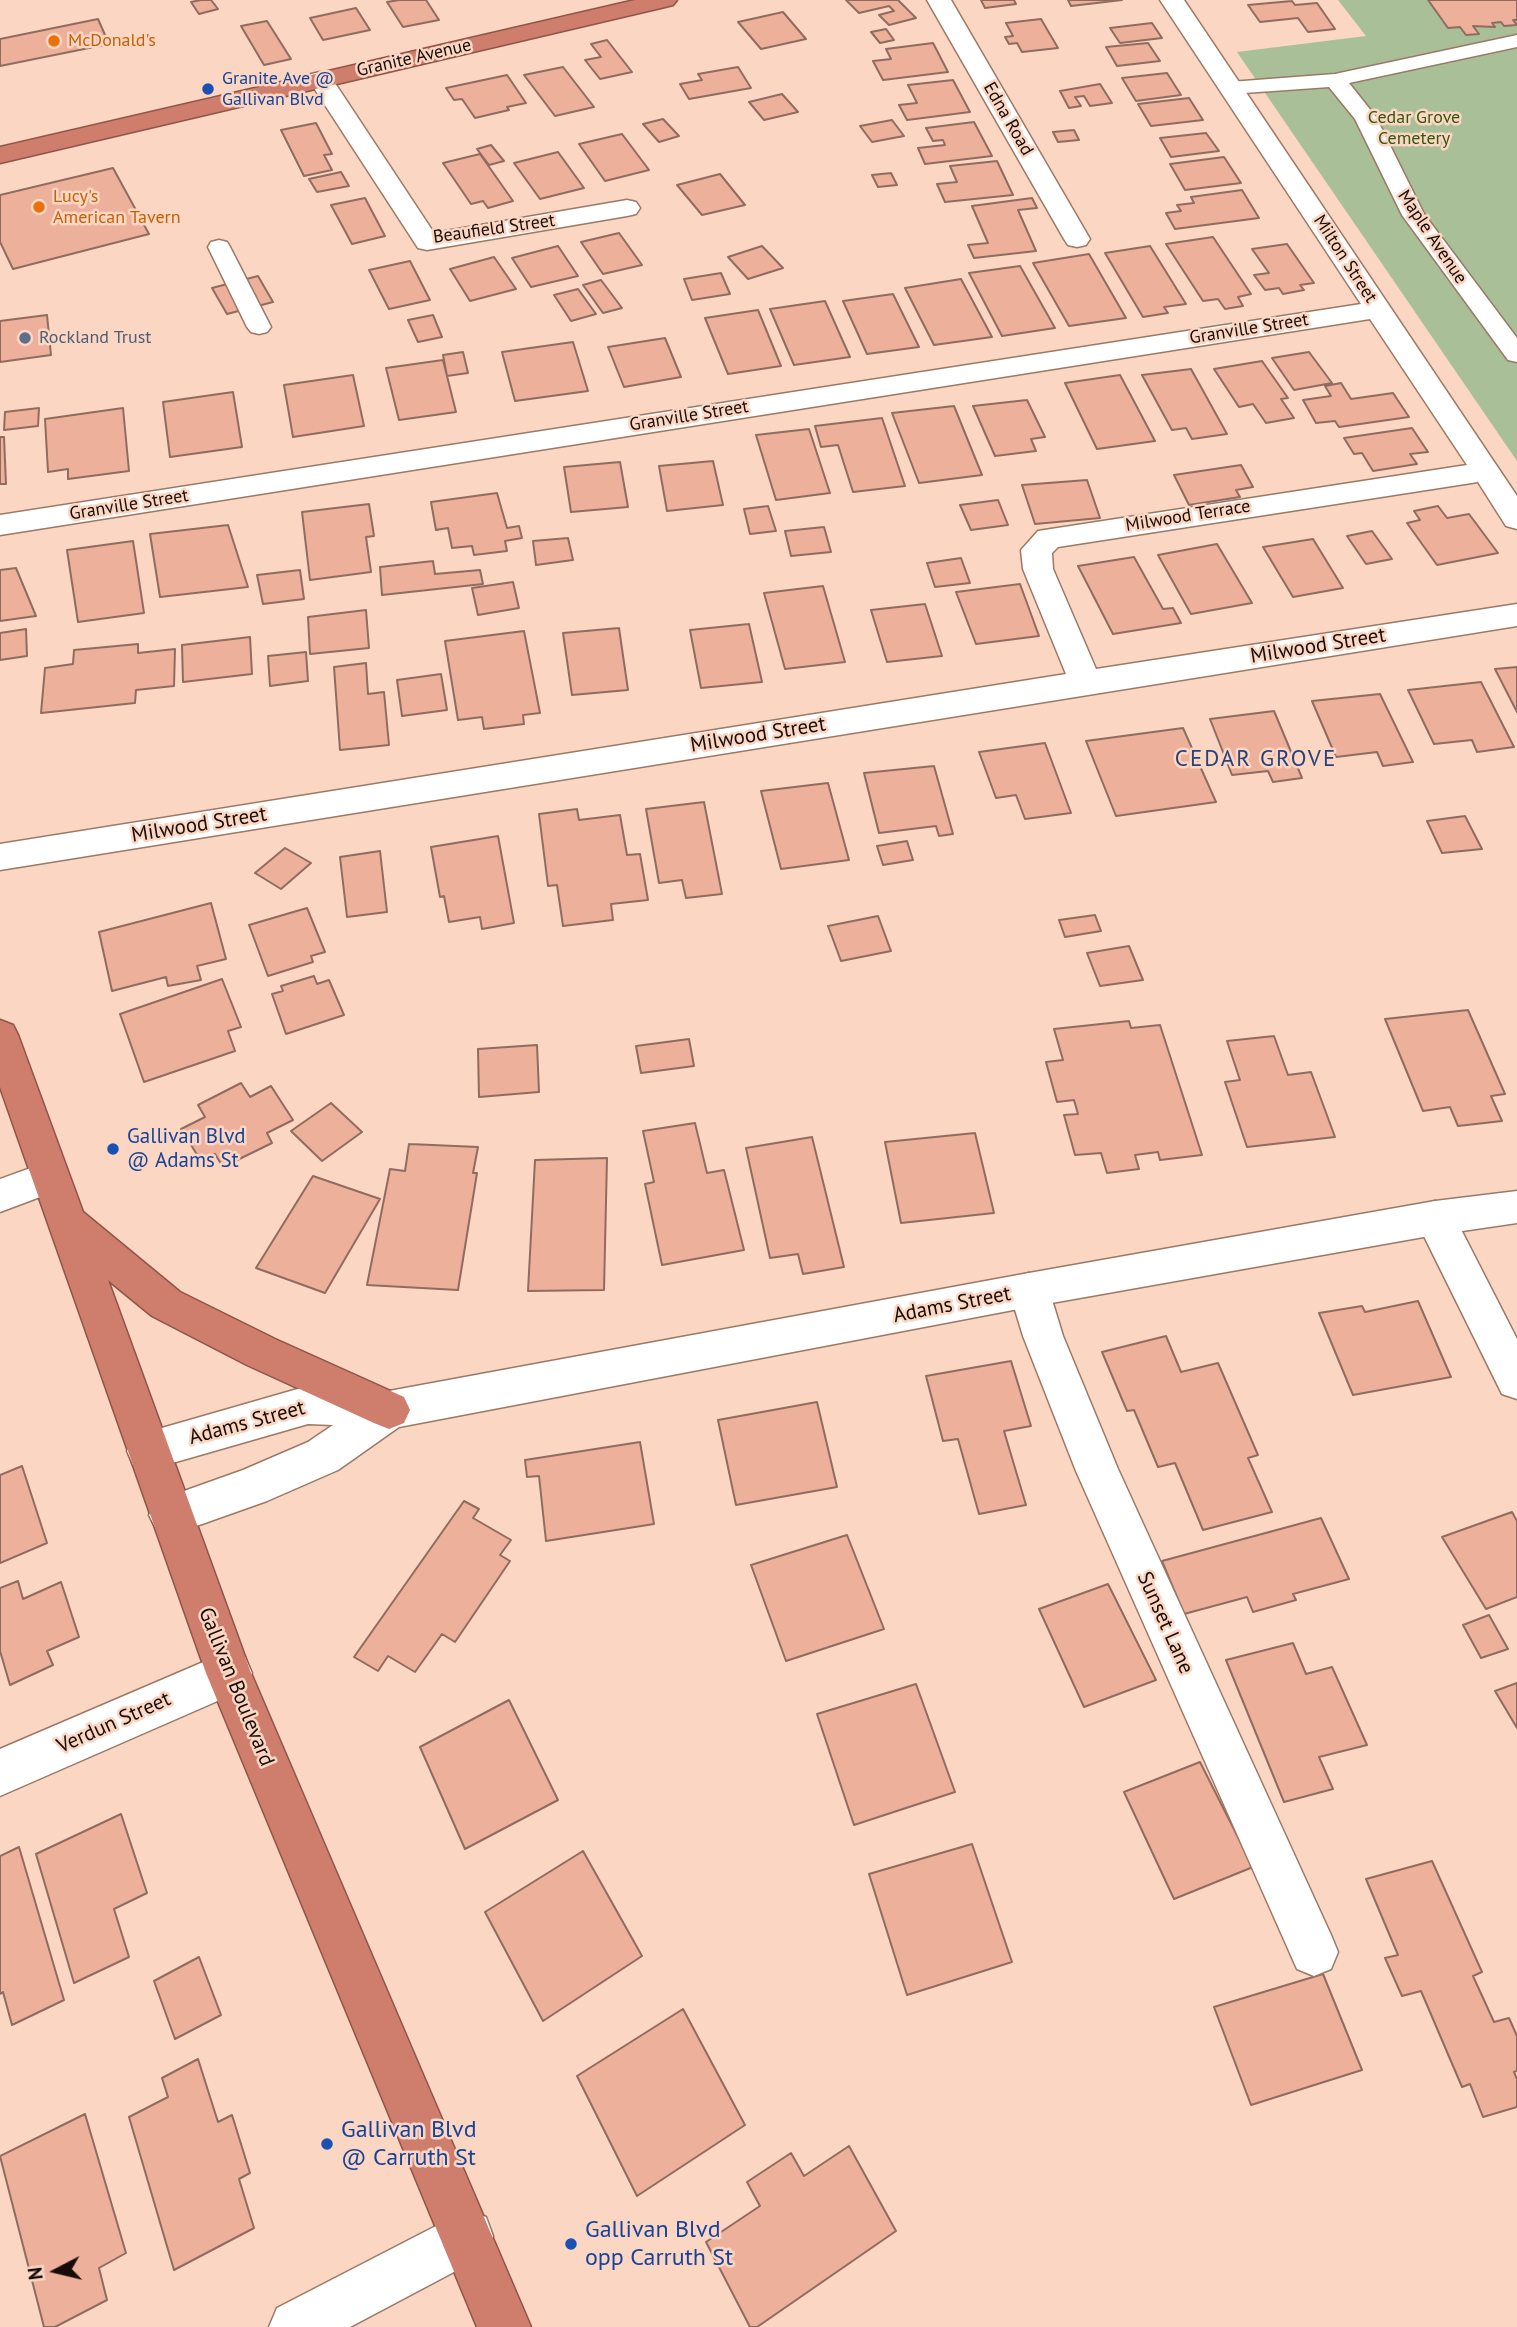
<!DOCTYPE html>
<html>
<head>
<meta charset="utf-8">
<style>
	body { margin:0 }
	#map { position:relative; width:1517px; height:2327px; overflow:hidden; background:#fbd6c2; font-family:"PT Sans",sans-serif }
	canvas { display:block }
	.north { position:absolute; left:21px; top:2236px; width:70px; height:70px; -webkit-text-stroke:5px #fbd6c2; paint-order:stroke; rotate:263deg; font-size:19px; font-weight:700; line-height:28px; text-align:center; color:#180c06 }
	.north::after { content:''; display:block; margin:auto; width:24px; height:32px; background:#180c06; clip-path:polygon(50% 0,100% 100%,50% 72%,0 100%) }
</style>
</head>
<body>
<div id="map">
<canvas width="1517" height="2327"></canvas>
<div class="north">N</div>
</div>
<script>
const ctx = document.querySelector('canvas').getContext('2d');
ctx.lineJoin = 'round';
function fillPath(path, color) { ctx.fillStyle = color; ctx.fill(path, 'evenodd'); }
const toPath = rows => new Path2D(rows.map(r => 'M' + r).join(''));
function strokePath(path, color, width, dash) { ctx.strokeStyle = color; ctx.lineWidth = width; ctx.lineCap = dash ? 'butt' : 'round'; ctx.setLineDash(dash || []); ctx.stroke(path); }
function drawText(font, color, halo, rows, align = 'center') {
  ctx.font = font + ' "PT Sans",sans-serif'; ctx.lineWidth = 5; ctx.setLineDash([]); ctx.textBaseline = 'middle'; ctx.strokeStyle = halo; ctx.fillStyle = color; for (const [text, x, y, turn = 0] of rows) {
    ctx.save(); ctx.translate(x, y); ctx.rotate((+turn || 0) * Math.PI / 180); ctx.textAlign = isNaN(turn) ? turn : align; if (halo) ctx.strokeText(text, 0, 0); ctx.fillText(text, 0, 0); ctx.restore();
  }
}
fillPath(toPath([
	[1338,0,1517,0,1517,461,1237,52,1366,36]
]), '#a8bf98');
const building = toPath([
	[201,0,211,0,218,9,199,14,191,2,201,0],
	[399,0,426,0,439,20,403,27,387,2,399,0],
	[846,0,898,0,916,18,889,25,879,15,894,11,889,6,859,13,846,0],
	[981,0,1014,0,1016,4,985,8,981,0],
	[1068,0,1122,0,1071,6,1068,0],
	[1428,0,1517,0,1517,20,1513,20,1517,25,1504,26,1501,22,1492,23,1495,27,1473,26,1479,34,1466,35,1460,27,1448,28,1428,0],
	[1292,1,1295,5,1317,3,1335,29,1308,32,1298,18,1260,22,1248,5,1292,1],
	[356,8,370,30,323,40,310,18,356,8],
	[783,12,806,39,761,49,738,22,783,12],
	[98,19,109,44,0,66,0,39,98,19],
	[1041,19,1058,48,1022,52,1017,43,1009,44,1005,37,1013,36,1006,23,1041,19],
	[267,21,291,59,264,65,241,26,267,21],
	[1152,23,1162,38,1120,43,1110,28,1152,23],
	[886,29,894,40,880,43,871,32,886,29],
	[607,40,632,72,600,79,585,60,601,57,591,44,607,40],
	[933,43,948,72,883,80,873,61,891,59,886,49,933,43],
	[1148,43,1160,61,1117,66,1106,47,1148,43],
	[563,67,594,107,555,116,524,75,563,67],
	[738,67,751,88,689,99,680,84,702,80,698,74,738,67],
	[1167,73,1181,95,1136,101,1122,78,1167,73],
	[507,75,526,103,507,107,509,110,475,118,462,99,454,100,446,88,507,75],
	[953,80,970,112,907,120,899,105,917,103,908,85,953,80],
	[1100,84,1112,103,1090,106,1084,96,1075,97,1081,106,1069,108,1060,91,1100,84],
	[782,94,798,112,764,120,749,102,782,94],
	[1189,98,1203,120,1151,126,1138,104,1189,98],
	[663,119,679,136,659,142,643,124,663,119],
	[892,120,904,136,872,142,860,126,892,120],
	[974,122,992,156,925,164,918,148,945,145,943,140,933,141,926,128,974,122],
	[316,123,332,154,324,155,332,170,304,176,281,130,316,123],
	[1074,130,1079,140,1058,142,1053,132,1074,130],
	[1206,133,1219,151,1171,157,1160,138,1206,133],
	[622,134,649,170,605,181,579,144,622,134],
	[491,145,504,161,489,165,477,149,491,145],
	[558,152,584,188,540,199,514,163,558,152],
	[480,154,513,201,488,208,483,201,471,204,443,163,480,154],
	[1224,157,1241,183,1185,190,1170,164,1224,157],
	[997,161,1013,195,945,202,937,184,957,182,950,166,997,161],
	[113,168,149,234,13,269,0,242,0,195,113,168],
	[341,172,349,186,317,192,309,179,341,172],
	[891,173,897,185,878,187,872,175,891,173],
	[720,174,745,205,702,215,677,185,720,174],
	[1242,190,1259,218,1175,229,1166,213,1181,211,1177,205,1194,203,1191,197,1242,190],
	[365,198,385,236,352,244,331,205,365,198],
	[1032,198,1037,208,1018,210,1036,251,974,258,968,245,988,243,972,206,1032,198],
	[619,233,642,265,603,274,581,242,619,233],
	[1213,237,1251,294,1238,297,1243,306,1225,309,1218,299,1203,301,1166,244,1213,237],
	[1287,244,1314,283,1300,285,1304,290,1283,294,1279,288,1265,290,1254,275,1269,273,1252,249,1287,244],
	[558,246,578,276,531,287,512,258,558,246],
	[762,246,783,268,748,279,728,257,762,246],
	[1150,246,1186,304,1164,307,1168,313,1143,317,1105,253,1150,246],
	[1089,254,1126,318,1069,326,1033,263,1089,254],
	[494,257,516,289,470,301,450,269,494,257],
	[410,261,430,300,389,309,369,270,410,261],
	[1020,266,1055,328,1002,336,969,273,1020,266],
	[721,273,730,294,692,300,684,279,721,273],
	[258,276,273,302,227,314,212,288,258,276],
	[961,279,992,337,934,345,905,288,961,279],
	[601,280,622,308,603,313,583,285,601,280],
	[578,289,596,314,571,321,554,295,578,289],
	[893,294,919,347,867,354,843,301,893,294],
	[825,301,850,357,794,365,770,309,825,301],
	[758,310,781,366,728,374,705,318,758,310],
	[47,315,51,355,0,362,0,321,47,315],
	[433,315,442,337,418,342,408,320,433,315],
	[665,338,681,377,624,387,608,347,665,338],
	[573,342,588,391,515,401,502,352,573,342],
	[463,352,468,373,447,376,443,355,463,352],
	[1309,352,1332,383,1294,390,1272,358,1309,352],
	[443,360,456,412,399,420,386,368,443,360],
	[1262,361,1288,398,1281,399,1294,418,1266,423,1253,404,1239,407,1214,369,1262,361],
	[1191,369,1227,434,1192,439,1186,428,1172,430,1142,375,1191,369],
	[353,375,364,426,293,437,284,385,353,375],
	[1120,375,1155,441,1097,449,1065,383,1120,375],
	[1341,383,1351,399,1393,393,1409,417,1339,427,1335,421,1316,423,1303,400,1331,396,1325,386,1341,383],
	[233,392,242,447,170,457,163,402,233,392],
	[1027,400,1045,437,1031,439,1036,451,995,456,973,406,1027,400],
	[954,406,982,475,919,483,892,413,954,406],
	[39,408,38,426,4,430,5,412,39,408],
	[123,408,129,471,68,479,68,469,48,472,45,419,123,408],
	[882,418,905,486,853,492,838,445,821,447,815,426,882,418],
	[1412,428,1428,452,1410,454,1417,464,1373,471,1362,453,1354,454,1344,438,1412,428],
	[809,429,830,493,776,500,756,435,809,429],
	[0,437,4,437,6,484,0,484,0,437],
	[713,461,723,505,667,511,659,466,713,461],
	[620,462,628,507,571,512,564,467,620,462],
	[1241,465,1253,487,1236,490,1240,497,1189,505,1174,475,1241,465],
	[1087,480,1100,518,1035,524,1022,485,1087,480],
	[497,493,507,528,519,526,522,538,505,541,507,551,474,555,472,546,452,548,448,528,436,530,431,502,497,493],
	[998,500,1008,525,971,530,960,505,998,500],
	[369,504,374,536,366,537,371,572,310,580,302,512,369,504],
	[768,506,776,531,750,534,744,509,768,506],
	[1438,506,1447,518,1469,514,1498,553,1437,565,1407,523,1420,520,1414,511,1438,506],
	[228,525,248,587,160,597,150,534,228,525],
	[824,527,831,552,791,556,785,531,824,527],
	[1372,531,1392,559,1366,564,1347,536,1372,531],
	[568,538,573,560,536,565,533,541,568,538],
	[1313,539,1343,588,1293,597,1263,547,1313,539],
	[133,541,144,613,78,622,67,550,133,541],
	[1217,544,1252,603,1191,614,1158,555,1217,544],
	[1134,557,1163,609,1173,608,1181,623,1113,634,1078,566,1134,557],
	[961,558,970,583,935,587,927,563,961,558],
	[433,561,435,574,480,570,483,584,382,595,380,567,433,561],
	[16,568,36,616,0,621,0,570,16,568],
	[300,570,304,599,263,604,257,575,300,570],
	[513,582,519,608,478,615,472,588,513,582],
	[1020,584,1039,636,976,644,956,592,1020,584],
	[823,586,845,662,785,669,764,593,823,586],
	[925,604,942,656,887,662,871,610,925,604],
	[366,610,369,648,310,654,308,617,366,610],
	[749,624,762,682,701,688,690,630,749,624],
	[619,628,628,690,572,695,563,633,619,628],
	[26,629,27,656,0,660,0,633,26,629],
	[524,631,540,713,523,715,524,724,484,729,482,717,458,720,445,641,524,631],
	[250,637,252,674,183,682,182,645,250,637],
	[138,644,138,653,175,649,174,686,136,690,135,703,41,713,45,668,73,664,74,650,138,644],
	[306,652,308,681,270,686,268,656,306,652],
	[366,663,368,694,384,692,389,745,340,750,334,667,366,663],
	[1517,667,1517,712,1495,669,1517,667],
	[441,674,447,710,402,716,397,680,441,674],
	[1481,682,1514,747,1477,752,1472,740,1434,744,1408,690,1481,682],
	[1380,694,1413,762,1383,766,1377,752,1336,757,1312,701,1380,694],
	[1274,711,1302,778,1273,782,1268,771,1232,775,1210,719,1274,711],
	[1183,728,1216,802,1116,816,1086,741,1183,728],
	[1045,743,1071,813,1025,819,1016,795,996,798,979,752,1045,743],
	[934,766,953,834,939,836,936,826,879,833,864,773,934,766],
	[828,783,849,860,781,869,761,791,828,783],
	[704,802,722,894,686,898,682,880,659,883,646,809,704,802],
	[577,809,579,820,620,815,627,855,640,854,648,900,611,904,613,920,563,926,557,885,548,886,539,814,577,809],
	[1465,816,1482,849,1442,853,1427,821,1465,816],
	[498,836,514,923,482,929,480,917,449,922,444,896,440,897,431,847,498,836],
	[907,841,913,860,883,865,877,846,907,841],
	[285,848,311,863,281,889,255,873,285,848],
	[380,851,387,912,347,917,340,857,380,851],
	[211,903,226,959,197,966,201,980,168,986,166,977,112,991,99,932,211,903],
	[307,908,325,952,311,956,313,962,268,976,249,925,307,908],
	[1095,915,1101,931,1065,937,1059,920,1095,915],
	[878,916,891,951,841,961,828,926,878,916],
	[1129,946,1143,980,1100,986,1087,953,1129,946],
	[314,976,317,984,329,980,344,1015,286,1034,272,994,283,991,281,986,314,976],
	[222,979,241,1027,228,1031,235,1051,144,1082,120,1014,222,979],
	[1468,1010,1505,1094,1491,1096,1502,1121,1458,1126,1450,1107,1423,1111,1385,1019,1468,1010],
	[1129,1021,1131,1028,1160,1025,1202,1155,1160,1160,1158,1152,1135,1155,1139,1169,1107,1173,1101,1153,1075,1155,1064,1115,1078,1114,1074,1100,1057,1102,1046,1062,1063,1060,1054,1029,1129,1021],
	[1274,1036,1288,1075,1311,1072,1335,1137,1247,1147,1225,1082,1240,1080,1227,1041,1274,1036],
	[689,1039,694,1066,641,1073,636,1046,689,1039],
	[537,1045,539,1092,479,1097,478,1049,537,1045],
	[241,1083,250,1097,271,1086,293,1120,267,1133,272,1143,223,1167,215,1154,201,1161,181,1129,205,1117,198,1105,241,1083],
	[331,1103,362,1132,322,1161,291,1131,331,1103],
	[695,1123,707,1173,724,1170,744,1250,662,1265,645,1184,654,1182,643,1131,695,1123],
	[975,1133,994,1213,901,1223,885,1142,975,1133],
	[812,1137,844,1267,803,1274,798,1254,770,1258,746,1148,812,1137],
	[409,1144,478,1147,473,1173,477,1173,458,1290,367,1285,390,1169,405,1171,409,1144],
	[607,1158,604,1290,528,1291,535,1160,607,1158],
	[313,1176,380,1199,325,1293,256,1268,313,1176],
	[1418,1301,1451,1377,1353,1395,1319,1313,1362,1306,1365,1312,1418,1301],
	[1166,1336,1181,1372,1218,1363,1258,1455,1248,1458,1272,1512,1203,1530,1175,1463,1158,1467,1134,1410,1127,1411,1102,1352,1166,1336],
	[1011,1361,1031,1426,1004,1431,1026,1505,979,1514,958,1439,943,1441,926,1376,1011,1361],
	[817,1402,837,1487,736,1505,718,1420,817,1402],
	[640,1442,654,1524,546,1541,539,1476,527,1477,525,1460,640,1442],
	[22,1466,47,1543,0,1563,0,1475,22,1466],
	[464,1501,479,1509,473,1518,511,1540,500,1555,510,1561,455,1642,442,1634,415,1672,388,1656,378,1671,354,1657,464,1501],
	[1512,1512,1517,1521,1517,1597,1486,1609,1442,1537,1512,1512],
	[1321,1518,1349,1579,1293,1594,1296,1600,1253,1612,1247,1597,1184,1614,1162,1561,1321,1518],
	[847,1535,884,1629,786,1661,751,1565,847,1535],
	[18,1581,23,1599,61,1582,79,1637,47,1651,53,1665,10,1685,0,1651,0,1588,18,1581],
	[1108,1584,1156,1680,1084,1707,1039,1609,1108,1584],
	[1489,1615,1508,1649,1481,1658,1463,1625,1489,1615],
	[1293,1643,1306,1674,1332,1667,1367,1745,1319,1757,1333,1789,1284,1802,1226,1660,1293,1643],
	[1517,1683,1517,1728,1495,1691,1517,1683],
	[916,1684,955,1792,854,1825,817,1714,916,1684],
	[509,1700,558,1800,465,1849,420,1747,509,1700],
	[1200,1762,1253,1867,1174,1899,1124,1792,1200,1762],
	[121,1814,147,1893,114,1909,129,1957,74,1983,36,1854,121,1814],
	[972,1844,1012,1962,907,1995,869,1874,972,1844],
	[19,1847,64,2000,12,2025,3,1992,0,1994,0,1856,19,1847],
	[583,1851,642,1956,543,2021,485,1912,583,1851],
	[1432,1861,1482,1972,1473,1976,1494,2022,1509,2018,1517,2036,1517,2071,1514,2072,1517,2079,1517,2107,1483,2117,1470,2084,1462,2087,1421,1991,1402,1996,1385,1958,1398,1955,1366,1879,1432,1861],
	[199,1957,221,2015,175,2039,154,1981,199,1957],
	[1323,1974,1362,2070,1251,2105,1214,2007,1323,1974],
	[683,2009,745,2125,637,2196,577,2076,683,2009],
	[198,2059,218,2122,232,2115,250,2173,239,2179,254,2228,174,2270,129,2117,168,2097,162,2078,198,2059],
	[85,2114,126,2253,99,2268,107,2300,55,2327,44,2327,0,2156,85,2114],
	[849,2146,896,2231,757,2327,750,2327,706,2242,760,2206,747,2182,791,2153,804,2176,849,2146]
]);
fillPath(building, '#edb09b');
strokePath(building, '#906c60', 2);
const lane = toPath([
	[1517,35,1517,47,1349,83,1376,117,1424,214,1517,338,1517,362,1508,360,1402,215,1355,119,1329,87,1230,94,1223,92,1219,88,1223,84,1230,82,1335,74,1517,35],
	[219,240,227,242,230,247,271,327,267,332,259,334,251,332,247,327,208,247,211,242,219,240]
]);
const street = toPath([
	[927,0,951,0,1090,239,1086,245,1077,247,1068,245,1064,239,927,0],
	[1160,0,1184,0,1517,496,1517,529,1506,526,1478,482,1058,547,1052,553,1053,569,1096,669,1517,604,1517,626,0,870,0,844,1066,674,1023,569,1021,550,1038,531,1467,465,1370,319,0,535,0,515,1361,304,1160,0],
	[320,72,329,74,434,233,627,200,636,202,640,208,636,214,627,216,427,250,418,248,308,79,311,74,320,72],
	[50,1161,64,1166,69,1177,64,1188,0,1212,0,1179,50,1161],
	[1435,1201,1449,1206,1517,1339,1517,1399,1502,1394,1415,1218,1421,1206,1435,1201],
	[1029,1273,1043,1278,1049,1290,1063,1336,1118,1469,1331,1935,1338,1952,1331,1969,1314,1976,1297,1969,1076,1471,1023,1336,1009,1290,1015,1278,1029,1273],
	[229,1651,245,1657,252,1673,245,1689,0,1796,0,1749,229,1651],
	[467,2210,486,2217,493,2236,486,2255,350,2327,269,2327,277,2308,467,2210]
]);
const secondary = toPath([
	[1517,1191,1517,1223,1435,1235,1029,1307,399,1427,338,1470,267,1501,171,1535,156,1529,149,1515,156,1501,243,1470,308,1442,333,1425,308,1424,148,1470,133,1465,127,1451,133,1437,148,1432,308,1386,389,1391,1029,1273,1435,1201,1517,1191]
]);
const highway = toPath([
	[635,0,677,0,673,5,665,7,0,163,0,147,635,0],
	[0,1020,13,1025,18,1035,83,1212,180,1292,275,1339,404,1397,410,1410,404,1423,389,1429,374,1423,247,1365,152,1316,108,1280,251,1673,531,2327,477,2327,206,1673,0,1087,0,1020]
]);
strokePath(lane, '#9a7966', 3);
strokePath(street, '#9a7966', 3);
strokePath(secondary, '#9a7966', 3);
strokePath(highway, '#8f5548', 3);
fillPath(lane, '#fff');
fillPath(street, '#fff');
fillPath(secondary, '#fff');
fillPath(highway, '#cf7d6c');
for (const [x, y, r, color] of [
	[54,41,7,"#e8710a"],
	[208,89,7,"#1a4fb4"],
	[39,207,7,"#e8710a"],
	[25,338,7,"#5c6f8a"],
	[113,1149,7,"#1a4fb4"],
	[327,2144,7,"#1a4fb4"],
	[571,2244,7,"#1a4fb4"]
]) { const dot = new Path2D(); dot.arc(x, y, r, 0, 2 * Math.PI); ctx.fillStyle = color; ctx.fill(dot); strokePath(dot, '#fbd6c2', 2.5); }
drawText('18px', '#c56008', '#fbd6c2', [
	["McDonald's",68,41],
	["Lucy's",53,197],
	["American Tavern",53,218]
], 'left');
drawText('18px', '#180c06', '#fbd6c2', [
	["Granite Avenue",414,58,-13],
	["Edna Road",1008,119,60],
	["Beaufield Street",494,229,-8],
	["Maple Avenue",1432,237,56],
	["Milton Street",1345,259,57],
	["Granville Street",1249,329,-9],
	["Granville Street",689,416,-9],
	["Granville Street",129,505,-9],
	["Milwood Terrace",1188,516,-9]
]);
drawText('18px', '#164399', '#fbd6c2', [
	["Granite Ave @",222,79],
	["Gallivan Blvd",222,100]
], 'left');
drawText('18px', '#32570e', '#fbd6c2', [
	["Cedar Grove",1414,118],
	["Cemetery",1414,139]
]);
drawText('18px', '#4e5e75', '#fbd6c2', [
	["Rockland Trust",39,338]
], 'left');
drawText('21px', '#180c06', '#fbd6c2', [
	["Milwood Street",1318,646,-9],
	["Milwood Street",758,735,-9],
	["Milwood Street",199,825,-9],
	["Adams Street",952,1305,-11],
	["Adams Street",247,1423,-15],
	["Sunset Lane",1165,1623,66],
	["Gallivan Boulevard",236,1687,68],
	["Verdun Street",114,1723,-24]
]);
drawText('21px', '#164399', '#fbd6c2', [
	["Gallivan Blvd",127,1137],
	["@ Adams St",127,1161]
], 'left');
ctx.letterSpacing = '2px';
drawText('23px', '#2a427b', '#fbd6c2', [
	["CEDAR GROVE",1256,759]
]);
ctx.letterSpacing = '0px';
drawText('24px', '#164399', '#fbd6c2', [
	["Gallivan Blvd",341,2130],
	["@ Carruth St",341,2158],
	["Gallivan Blvd",585,2230],
	["opp Carruth St",585,2258]
], 'left');
</script>
</body>
</html>
